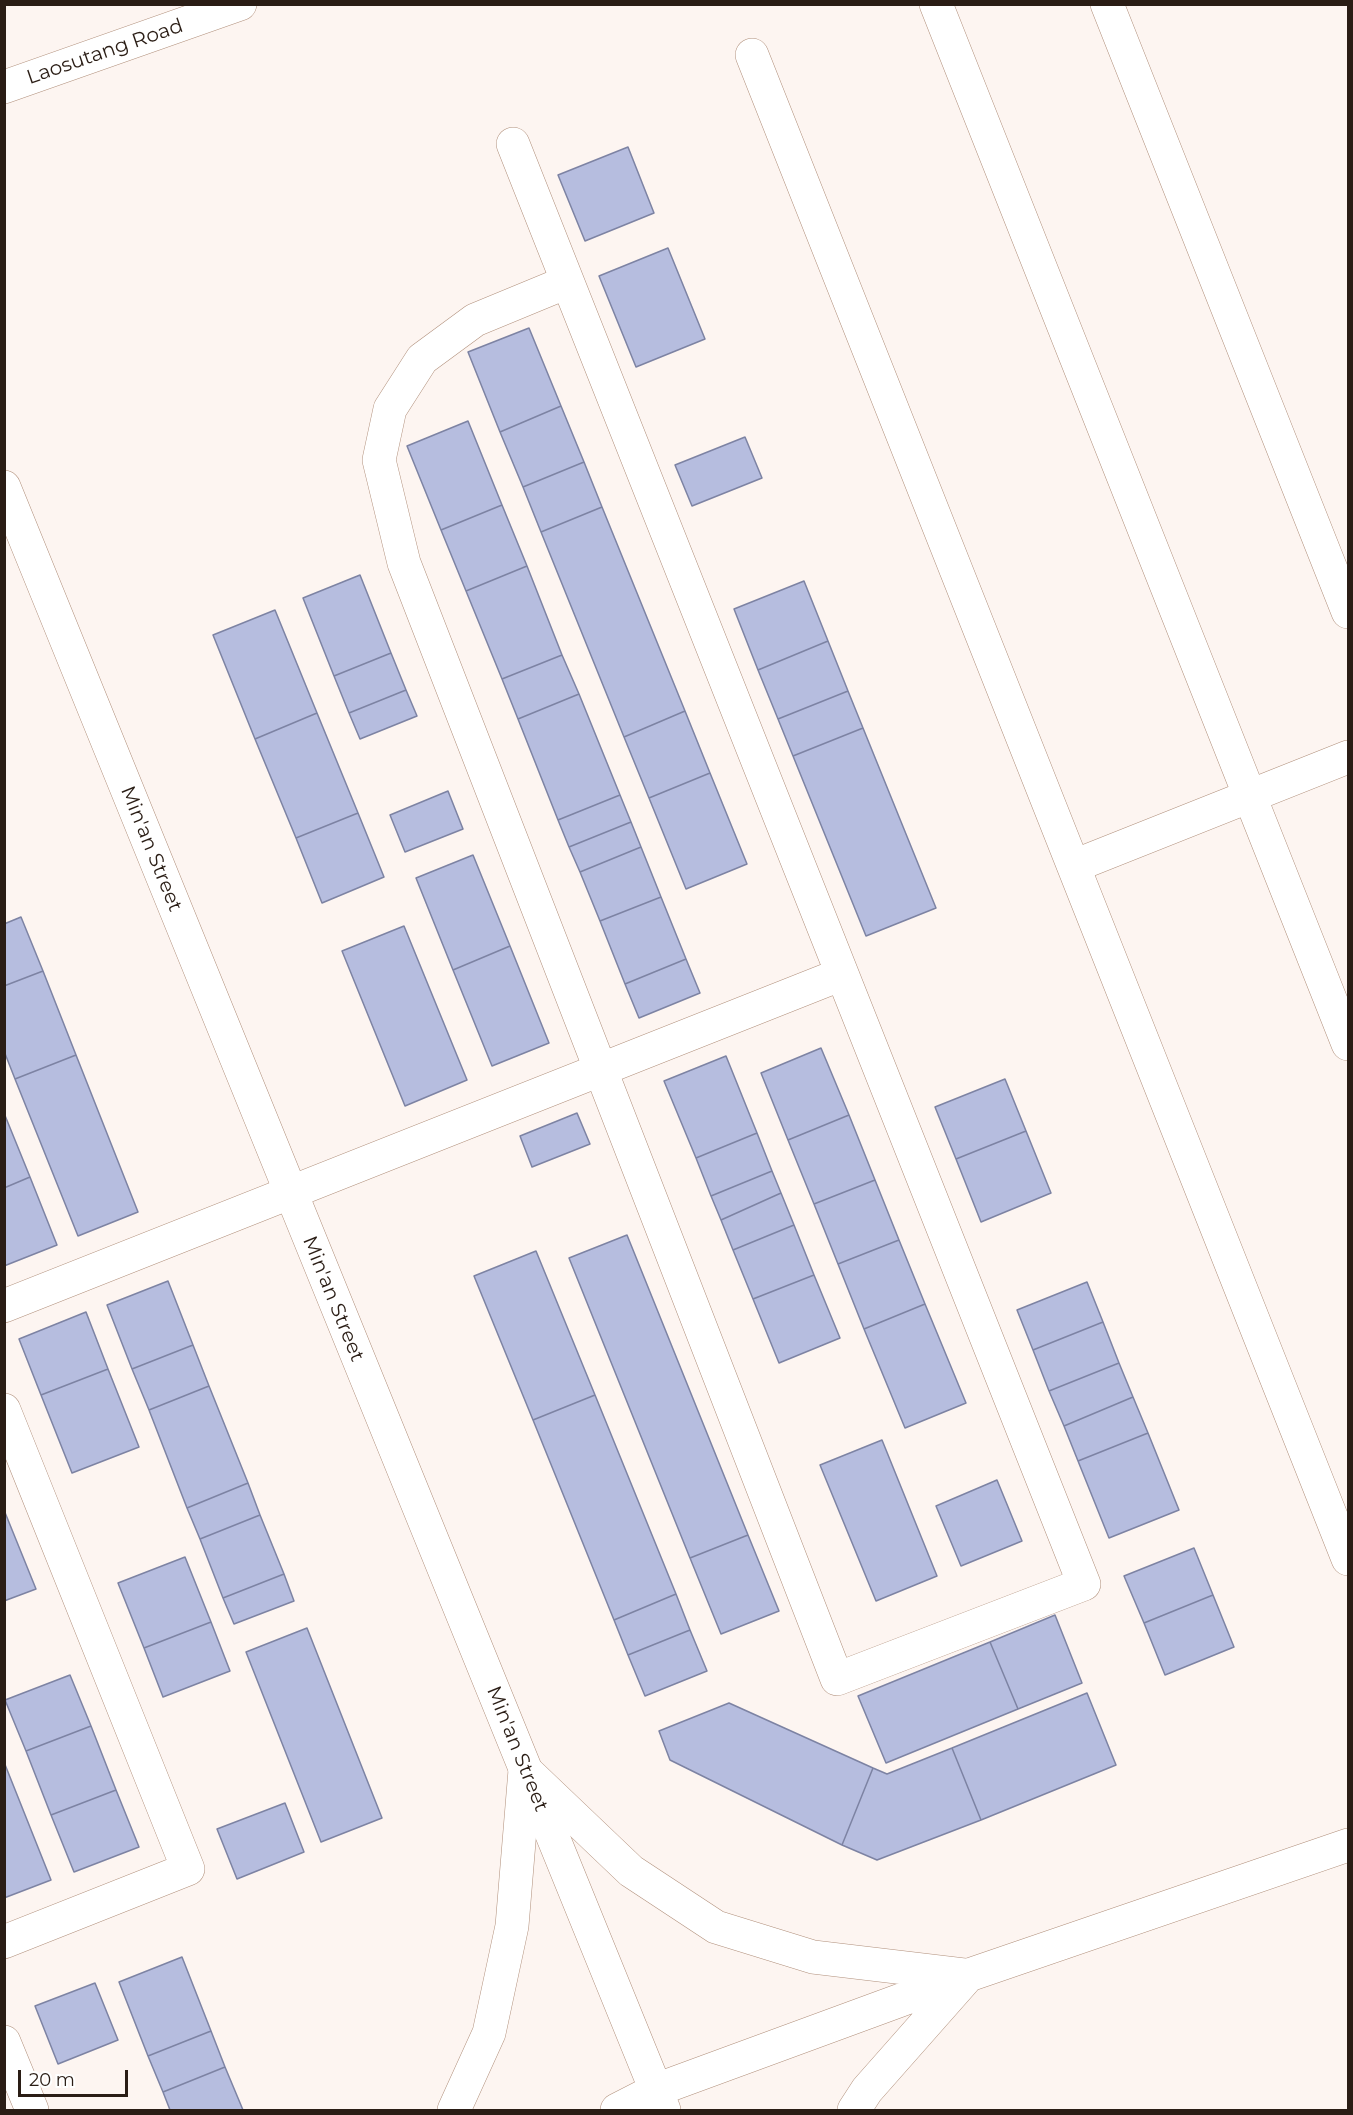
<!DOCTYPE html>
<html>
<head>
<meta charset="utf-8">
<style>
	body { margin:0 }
	#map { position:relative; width:1353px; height:2115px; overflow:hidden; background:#fdf5f1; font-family:Montserrat,sans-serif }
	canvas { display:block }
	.frame { position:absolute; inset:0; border:6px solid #2a1d15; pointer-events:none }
	.scale { position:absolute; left:18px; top:2070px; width:110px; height:27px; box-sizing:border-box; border:3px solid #2a1d15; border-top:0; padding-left:8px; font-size:18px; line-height:21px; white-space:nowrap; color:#2a1d15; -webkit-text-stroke:4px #fff; paint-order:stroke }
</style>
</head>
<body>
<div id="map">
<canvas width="1353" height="2115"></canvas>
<div class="frame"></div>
<div class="scale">20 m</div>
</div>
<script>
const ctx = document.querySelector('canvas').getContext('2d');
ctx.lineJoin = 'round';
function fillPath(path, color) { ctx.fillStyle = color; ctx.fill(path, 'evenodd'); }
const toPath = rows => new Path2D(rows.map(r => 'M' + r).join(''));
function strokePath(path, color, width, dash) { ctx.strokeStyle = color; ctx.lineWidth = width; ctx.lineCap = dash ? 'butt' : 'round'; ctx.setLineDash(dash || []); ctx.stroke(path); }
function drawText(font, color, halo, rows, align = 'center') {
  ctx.font = font + ' Montserrat,sans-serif'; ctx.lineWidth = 6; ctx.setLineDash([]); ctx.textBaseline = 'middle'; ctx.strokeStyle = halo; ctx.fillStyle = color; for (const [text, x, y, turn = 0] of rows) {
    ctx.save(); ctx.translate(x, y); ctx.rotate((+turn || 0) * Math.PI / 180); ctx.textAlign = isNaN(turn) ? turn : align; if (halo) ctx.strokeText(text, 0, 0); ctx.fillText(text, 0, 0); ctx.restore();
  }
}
const building = toPath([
	[628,147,654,213,585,241,558,175,628,147],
	[668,248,705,339,636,367,599,276,668,248],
	[529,328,561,406,500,432,468,352,529,328],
	[561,406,584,462,523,487,500,432,561,406],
	[468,421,502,505,441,530,407,446,468,421],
	[745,437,762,478,692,506,675,465,745,437],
	[584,462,602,507,541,532,523,487,584,462],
	[502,505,527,566,466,591,441,530,502,505],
	[602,507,685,711,624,737,541,532,602,507],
	[527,566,562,655,502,679,466,591,527,566],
	[360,575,391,653,334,676,303,598,360,575],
	[804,581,828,641,758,670,734,609,804,581],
	[275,610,317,713,255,739,213,635,275,610],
	[828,641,848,691,778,719,758,670,828,641],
	[391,653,406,690,349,713,334,676,391,653],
	[562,655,579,694,518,719,502,679,562,655],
	[406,690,417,716,360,739,349,713,406,690],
	[848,691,863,728,793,756,778,719,848,691],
	[579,694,620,795,558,820,518,719,579,694],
	[685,711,710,773,649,798,624,737,685,711],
	[317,713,358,813,296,838,255,739,317,713],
	[863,728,936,908,866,936,793,756,863,728],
	[710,773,747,864,686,889,649,798,710,773],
	[448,791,463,829,405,852,390,815,448,791],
	[620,795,631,822,569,847,558,820,620,795],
	[358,813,384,877,322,903,296,838,358,813],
	[631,822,641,847,580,872,569,847,631,822],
	[641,847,661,897,600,921,580,872,641,847],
	[473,855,510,946,453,970,416,878,473,855],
	[661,897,686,959,625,984,600,921,661,897],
	[21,917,43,971,4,986,4,924,21,917],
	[404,926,467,1080,405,1106,342,951,404,926],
	[510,946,549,1043,492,1066,453,970,510,946],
	[686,959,700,993,639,1018,625,984,686,959],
	[43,971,76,1055,15,1079,4,1051,4,986,43,971],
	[821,1048,849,1115,788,1140,761,1073,821,1048],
	[76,1055,138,1212,78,1236,15,1079,76,1055],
	[726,1056,757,1133,696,1158,664,1081,726,1056],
	[1005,1079,1026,1131,956,1159,935,1107,1005,1079],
	[4,1113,30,1177,4,1188,4,1113],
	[577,1113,590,1144,532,1167,520,1136,577,1113],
	[849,1115,875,1180,814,1204,788,1140,849,1115],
	[1026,1131,1051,1193,981,1222,956,1159,1026,1131],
	[757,1133,772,1171,711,1196,696,1158,757,1133],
	[772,1171,781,1193,721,1220,711,1196,772,1171],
	[30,1177,57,1245,4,1266,4,1188,30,1177],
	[875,1180,899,1240,838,1264,814,1204,875,1180],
	[781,1193,794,1225,733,1250,721,1220,781,1193],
	[794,1225,814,1275,753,1299,733,1250,794,1225],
	[627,1235,748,1535,690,1558,569,1258,627,1235],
	[899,1240,925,1304,864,1329,838,1264,899,1240],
	[536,1251,595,1395,533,1420,474,1276,536,1251],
	[814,1275,840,1338,779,1363,753,1299,814,1275],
	[168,1281,193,1345,132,1369,107,1305,168,1281],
	[1087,1282,1103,1322,1033,1350,1017,1310,1087,1282],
	[925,1304,966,1403,905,1428,864,1329,925,1304],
	[86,1312,108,1369,41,1395,19,1339,86,1312],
	[1103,1322,1119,1363,1049,1391,1033,1350,1103,1322],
	[193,1345,209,1386,149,1410,132,1369,193,1345],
	[1119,1363,1133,1397,1064,1426,1049,1391,1119,1363],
	[108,1369,139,1447,72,1473,41,1395,108,1369],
	[209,1386,248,1483,187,1508,149,1410,209,1386],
	[595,1395,676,1594,614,1620,533,1420,595,1395],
	[1133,1397,1148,1433,1078,1461,1064,1426,1133,1397],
	[1148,1433,1179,1510,1109,1538,1078,1461,1148,1433],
	[882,1440,937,1576,876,1601,820,1465,882,1440],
	[997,1480,1022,1541,961,1566,936,1506,997,1480],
	[248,1483,260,1515,200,1539,187,1508,248,1483],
	[4,1510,36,1589,4,1601,4,1510],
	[260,1515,284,1574,223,1598,200,1539,260,1515],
	[748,1535,779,1611,721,1634,690,1558,748,1535],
	[1194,1548,1213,1595,1144,1623,1124,1576,1194,1548],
	[185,1557,211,1622,144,1648,118,1583,185,1557],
	[284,1574,294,1601,234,1624,223,1598,284,1574],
	[676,1594,690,1630,628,1655,614,1620,676,1594],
	[1213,1595,1234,1647,1165,1675,1144,1623,1213,1595],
	[1055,1615,1082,1683,1018,1709,990,1642,1055,1615],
	[211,1622,230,1671,163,1697,144,1648,211,1622],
	[307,1628,382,1818,321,1842,246,1652,307,1628],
	[690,1630,707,1671,645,1696,628,1655,690,1630],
	[990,1642,1018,1709,886,1763,858,1696,990,1642],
	[70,1675,91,1726,26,1751,5,1700,70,1675],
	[1087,1693,1116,1765,981,1820,952,1748,1087,1693],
	[729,1703,873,1768,842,1845,670,1760,659,1731,729,1703],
	[91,1726,116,1790,51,1815,26,1751,91,1726],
	[952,1748,981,1820,877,1860,842,1845,873,1768,887,1774,952,1748],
	[4,1762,51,1880,4,1898,4,1762],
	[116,1790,139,1847,74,1872,51,1815,116,1790],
	[285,1803,304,1852,237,1879,217,1829,285,1803],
	[182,1957,211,2031,148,2056,119,1982,182,1957],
	[95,1983,118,2040,58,2064,35,2006,95,1983],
	[211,2031,225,2067,163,2092,148,2056,211,2031],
	[225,2067,243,2110,170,2110,163,2092,225,2067]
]);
fillPath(building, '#b6bddf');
strokePath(building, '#7d83a3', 1.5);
const minor = toPath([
	[936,4,1348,1044],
	[1107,4,1348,612],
	[752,55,1348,1559],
	[4,87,240,4],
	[513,144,1084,1584,837,1679,404,563,379,460,390,409,422,359,475,320,567,282],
	[1074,866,1348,757],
	[4,1306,842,974],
	[4,1410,188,1869,4,1942],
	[525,1770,631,1871,716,1927,813,1957,964,1975],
	[4,2042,32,2110],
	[454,2110,489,2033,512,1926,525,1770],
	[617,2110,656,2090,969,1975,1348,1845],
	[854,2110,867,2090,965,1979]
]);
const major = toPath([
	[4,487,664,2110]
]);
strokePath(minor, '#b1907c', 34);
strokePath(major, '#b1907c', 34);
strokePath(minor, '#fff', 33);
strokePath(major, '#fff', 33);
drawText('20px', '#2a1d15', '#fff', [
	["Laosutang Road",105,52,-19],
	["Min'an Street",151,849,68],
	["Min'an Street",333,1299,68],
	["Min'an Street",517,1749,68]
]);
</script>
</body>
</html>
